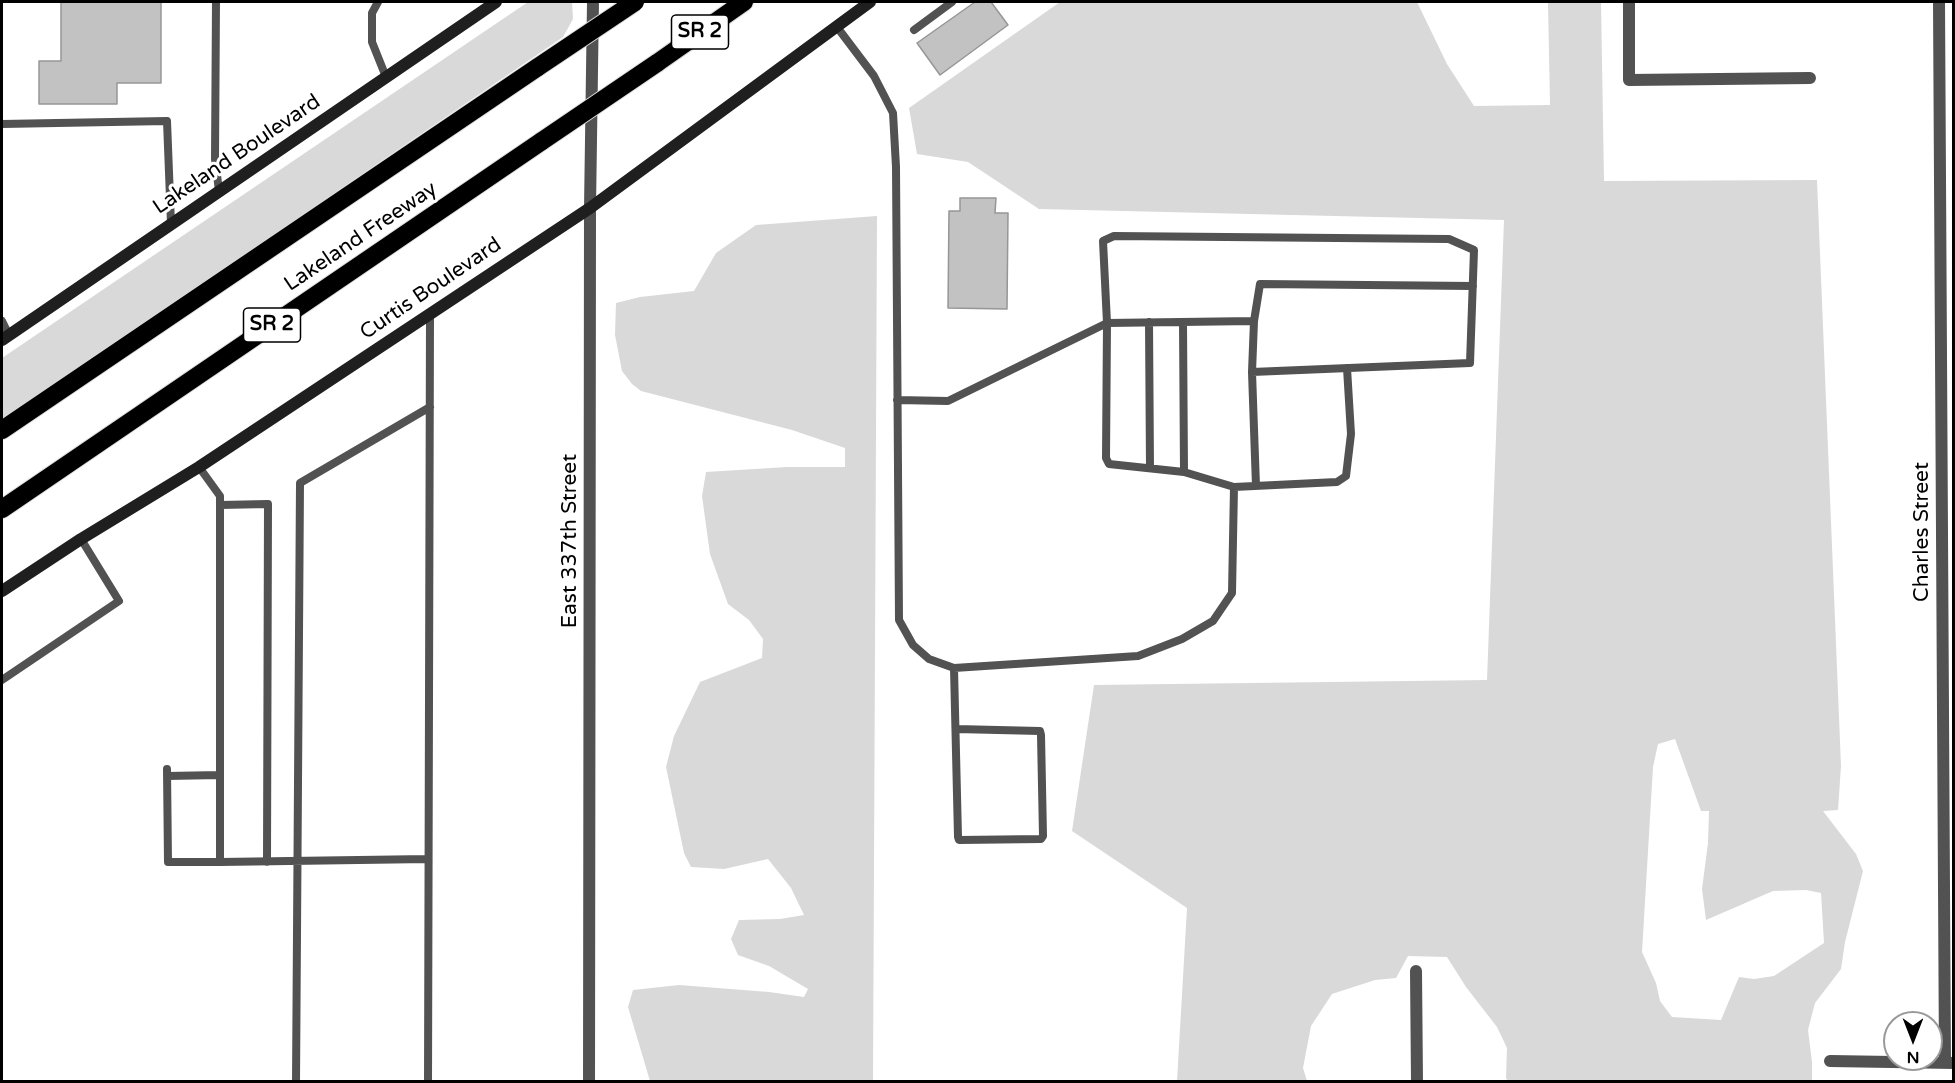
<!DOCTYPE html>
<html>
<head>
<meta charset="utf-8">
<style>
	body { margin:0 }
	#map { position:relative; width:1955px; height:1083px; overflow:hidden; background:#fff; font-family:"Varela Round",sans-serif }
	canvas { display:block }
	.frame { position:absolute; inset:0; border:3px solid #000; pointer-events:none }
	.north { position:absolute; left:1883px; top:1011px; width:60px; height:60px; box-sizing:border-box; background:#fff; border:2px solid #999; border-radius:50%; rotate:180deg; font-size:16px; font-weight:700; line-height:24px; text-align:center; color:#000 }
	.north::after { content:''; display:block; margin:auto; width:21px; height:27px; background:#000; clip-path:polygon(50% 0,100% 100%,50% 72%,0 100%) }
</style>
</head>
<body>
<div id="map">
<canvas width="1955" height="1083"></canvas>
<div class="frame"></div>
<div class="north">N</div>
</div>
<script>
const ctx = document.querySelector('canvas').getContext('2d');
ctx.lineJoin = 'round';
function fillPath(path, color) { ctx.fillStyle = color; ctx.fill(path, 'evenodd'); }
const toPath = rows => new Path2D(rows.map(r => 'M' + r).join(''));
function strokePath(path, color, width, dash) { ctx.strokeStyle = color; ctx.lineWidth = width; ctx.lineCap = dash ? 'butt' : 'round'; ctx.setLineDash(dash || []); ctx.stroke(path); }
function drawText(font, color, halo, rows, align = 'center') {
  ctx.font = font + ' "Varela Round",sans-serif'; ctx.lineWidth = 6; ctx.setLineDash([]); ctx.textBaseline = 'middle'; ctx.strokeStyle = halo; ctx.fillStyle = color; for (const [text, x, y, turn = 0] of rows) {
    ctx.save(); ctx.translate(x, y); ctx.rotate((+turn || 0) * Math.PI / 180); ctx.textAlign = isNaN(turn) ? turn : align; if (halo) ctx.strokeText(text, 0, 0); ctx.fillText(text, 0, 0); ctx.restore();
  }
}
fillPath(toPath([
	[528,2,572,2,573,19,563,37,2,420,2,358],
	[1060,2,1417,2,1447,64,1474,106,1550,105,1548,2,1601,2,1604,181,1817,180,1841,766,1838,810,1823,811,1856,854,1863,871,1845,942,1841,969,1815,1003,1808,1030,1812,1062,1812,1081,1508,1081,1506,1078,1507,1048,1497,1027,1466,987,1447,957,1408,956,1396,978,1375,980,1332,994,1311,1026,1303,1068,1307,1081,1177,1081,1187,908,1072,831,1094,685,1487,680,1504,220,1039,209,968,162,917,154,909,108],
	[1675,739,1701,811,1709,811,1708,843,1702,889,1706,920,1773,891,1806,890,1821,893,1824,943,1774,976,1754,979,1739,977,1721,1020,1672,1017,1660,1001,1656,983,1642,952,1653,767,1658,744],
	[877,216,873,1081,650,1081,628,1007,633,990,679,985,769,992,804,997,808,989,769,966,738,955,731,939,739,920,780,919,804,915,791,888,768,859,724,869,691,867,684,853,666,767,674,736,700,682,762,658,763,639,749,620,728,604,710,554,702,496,706,472,787,467,845,467,845,448,792,430,641,391,632,384,622,371,615,335,616,303,640,297,694,291,716,253,756,225]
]), '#d9d9d9');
const building = toPath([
	[61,2,161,2,161,83,117,83,117,104,39,104,39,61,61,61,61,2],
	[975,2,991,2,1008,25,940,75,917,43,975,2],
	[960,198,996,198,995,213,1008,213,1007,309,948,308,949,211,960,211,960,198]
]);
fillPath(building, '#c2c2c2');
strokePath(building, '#969696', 1.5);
const highway = toPath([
	[657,63,744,2],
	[2,430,538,67],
	[2,509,542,141]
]);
strokePath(highway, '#dbdbdb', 20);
strokePath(toPath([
	[216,2,215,159,219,191],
	[378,2,372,13,372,42,386,77],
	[837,27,874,76,893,113,896,167,899,620,913,645,929,659,954,668,1138,656,1182,639,1213,621,1232,593,1234,487],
	[914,30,952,2],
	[2,124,167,121,171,224],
	[2,321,9,335],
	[1254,321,1260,284,1473,286],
	[1149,322,1150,468],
	[1183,322,1184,472,1234,487,1337,482,1346,476,1351,434,1347,368],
	[1252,372,1256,486],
	[897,400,948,401,1107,323,1254,321,1252,372,1470,363,1474,250,1449,239,1114,236,1103,241,1107,323,1106,458,1109,464,1184,472],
	[199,467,220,496,220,862,428,859],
	[220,505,268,504,267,862],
	[954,668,958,837,959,840,1041,839,1043,836,1041,735,1040,731,956,729],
	[2,680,119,601,81,539],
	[167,769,168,862,220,862],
	[167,776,220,775],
	[296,1082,300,483,430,407],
	[428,1082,430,314]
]), '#525252', 8);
strokePath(toPath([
	[1629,2,1629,80,1810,78],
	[1939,2,1945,1062],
	[1416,971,1417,1082],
	[1830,1061,1954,1063],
	[589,1082,590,208,593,2]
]), '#525252', 12);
strokePath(toPath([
	[2,340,496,2],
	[2,591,81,539,199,467,590,208,870,2]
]), '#1f1f1f', 12);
strokePath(highway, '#000', 18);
const highwayBridge = toPath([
	[538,67,635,2],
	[542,141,657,63]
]);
strokePath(highwayBridge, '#dbdbdb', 20, []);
strokePath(highwayBridge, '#000', 18);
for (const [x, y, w] of [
	[700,32,57],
	[272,325,57]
]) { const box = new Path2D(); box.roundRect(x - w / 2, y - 17, w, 34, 4.5); ctx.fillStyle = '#fff'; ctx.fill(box); strokePath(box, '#000', 1.5); }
drawText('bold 20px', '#000', null, [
	["SR 2",700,32],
	["SR 2",272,325]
]);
drawText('21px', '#000', '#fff', [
	["Lakeland Boulevard",237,155,-34],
	["Lakeland Freeway",361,237,-34],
	["Curtis Boulevard",431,289,-34],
	["Charles Street",1922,532,-90],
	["East 337th Street",570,541,-90]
]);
</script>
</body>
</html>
